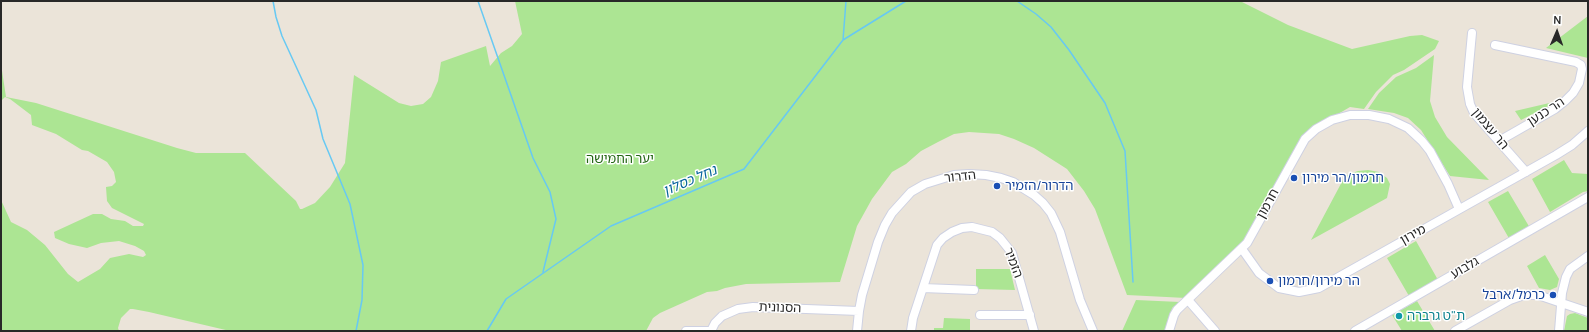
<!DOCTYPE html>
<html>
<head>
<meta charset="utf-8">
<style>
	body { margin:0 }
	#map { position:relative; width:1589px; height:332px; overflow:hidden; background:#ebe4d9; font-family:Manrope,sans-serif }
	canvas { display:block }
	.frame { position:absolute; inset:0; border:2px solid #282828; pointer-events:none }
	.north { position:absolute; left:1537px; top:12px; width:40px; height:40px; -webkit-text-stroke:3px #fff; paint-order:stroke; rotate:2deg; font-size:11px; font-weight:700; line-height:16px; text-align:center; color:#282828 }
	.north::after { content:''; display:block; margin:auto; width:14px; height:18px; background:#282828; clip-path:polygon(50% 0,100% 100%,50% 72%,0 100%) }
</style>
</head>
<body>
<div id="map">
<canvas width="1589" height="332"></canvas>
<div class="frame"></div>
<div class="north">N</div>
</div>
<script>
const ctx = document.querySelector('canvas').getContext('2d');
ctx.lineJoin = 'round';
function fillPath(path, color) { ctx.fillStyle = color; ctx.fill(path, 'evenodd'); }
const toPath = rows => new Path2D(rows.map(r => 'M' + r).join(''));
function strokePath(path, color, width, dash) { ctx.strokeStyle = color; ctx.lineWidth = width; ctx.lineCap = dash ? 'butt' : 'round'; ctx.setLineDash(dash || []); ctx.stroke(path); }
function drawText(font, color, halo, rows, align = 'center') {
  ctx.font = font + ' Manrope,"Noto Sans Hebrew",sans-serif'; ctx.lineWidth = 3; ctx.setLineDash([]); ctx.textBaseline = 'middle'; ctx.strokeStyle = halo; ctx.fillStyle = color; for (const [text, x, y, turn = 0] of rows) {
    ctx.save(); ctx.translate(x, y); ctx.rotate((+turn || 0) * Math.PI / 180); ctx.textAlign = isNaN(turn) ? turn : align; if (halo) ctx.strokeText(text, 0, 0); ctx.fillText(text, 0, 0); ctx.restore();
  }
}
fillPath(toPath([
	[515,1,1240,1,1288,25,1352,49,1410,36,1422,35,1439,41,1435,49,1404,70,1393,75,1376,92,1364,109,1350,107,1326,121,1315,129,1242,250,1186,298,1127,295,1095,209,1084,191,1067,169,1034,148,1014,139,999,134,969,132,954,134,938,142,921,151,906,164,892,172,872,199,857,226,840,282,746,284,725,288,717,291,707,292,660,313,653,318,646,331,230,331,149,312,133,309,130,309,121,318,118,328,119,331,1,331,1,200,11,222,27,230,45,245,68,274,78,282,100,269,110,258,129,254,143,257,146,255,144,251,135,246,119,241,101,243,87,248,69,244,55,238,54,232,93,214,102,214,111,219,125,221,133,226,143,226,144,224,112,208,107,201,106,187,112,186,116,182,114,172,107,162,88,151,82,150,56,134,32,125,31,115,10,99,5,97,1,101,1,64,6,97,36,103,177,148,196,153,245,153,296,201,300,209,302,209,315,203,330,187,345,163,354,75,399,103,411,106,423,104,431,97,438,81,441,62,486,46,490,66,501,53,512,46,522,34],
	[1588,16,1588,58,1546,48],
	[1434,55,1430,101,1435,117,1447,137,1489,180,1450,176,1421,130,1408,118,1394,113,1368,109,1379,93,1396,77,1416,68],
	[1558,101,1521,120,1515,111],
	[1564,160,1572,173,1588,174,1588,191,1583,192,1550,212,1532,179],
	[1368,170,1379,172,1387,178,1390,184,1387,198,1311,240,1344,178,1349,174,1358,171],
	[1508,191,1530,228,1510,240,1488,202],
	[1416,241,1438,280,1409,296,1387,258],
	[1545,255,1559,279,1557,287,1550,290,1539,288,1527,266],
	[976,269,1010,269,1015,290,976,289],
	[1136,300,1180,302,1172,308,1168,331,1122,331],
	[1417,301,1435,331,1402,331,1392,315],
	[1575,313,1588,318,1588,331,1564,331,1567,316,1570,314],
	[944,318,970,319,970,331,934,331,934,328,943,328]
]), '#ace593');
strokePath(toPath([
	[273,1,276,17,282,36,316,110,323,139,350,204,363,265,362,300,356,331],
	[478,1,533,158,550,192,556,219,543,272],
	[1017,1,1036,14,1051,27,1069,50,1105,103,1125,151,1133,282],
	[843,40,906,1],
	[487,331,506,299,611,226,744,169,843,40,846,1]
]), '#67c9f3', 1.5);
const minor = toPath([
	[1472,33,1467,87,1470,104,1474,113,1526,172],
	[1495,45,1576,62,1581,65,1582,69,1579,83,1573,93,1565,101,1555,109,1499,141],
	[1242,249,1259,273,1279,288,1299,292,1319,288,1556,155,1572,145,1588,131],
	[923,288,974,290],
	[1188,300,1215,331],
	[980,315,1030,315],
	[686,331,711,331],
	[711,331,715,323,722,316,738,309,753,307,859,311],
	[857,331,859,311,862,295,878,242,885,225,892,213,911,192,925,184,954,175,969,174,986,175,1001,178,1013,182,1034,195,1043,203,1051,213,1060,232,1080,300,1093,331],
	[911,331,913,318,937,245,943,238,952,232,962,228,972,227,992,232,1000,238,1012,253,1034,331],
	[1169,331,1174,315,1177,310,1247,243,1305,139,1316,129,1332,120,1350,115,1369,115,1389,119,1408,128,1422,141,1430,151,1448,184,1459,209],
	[1355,331,1588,197],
	[1455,331,1510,300,1524,295,1538,295,1588,312],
	[1559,331,1562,293,1566,277,1570,269,1588,256]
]);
strokePath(minor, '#ced1e2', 10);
strokePath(minor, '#fff', 8);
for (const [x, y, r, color] of [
	[1294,178,4,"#1a4fb4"],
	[997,186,4,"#1a4fb4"],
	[1270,281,4,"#1a4fb4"],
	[1553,295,4,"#1a4fb4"],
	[1399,316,4,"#0f9aa8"]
]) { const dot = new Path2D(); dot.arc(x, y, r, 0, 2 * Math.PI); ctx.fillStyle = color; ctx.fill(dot); strokePath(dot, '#fff', 1.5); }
drawText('13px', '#282828', '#fff', [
	["הר כנען",1546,112,-33],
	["הר עצמון",1490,129,50],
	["הדרור",960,177,-6],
	["חרמון",1268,204,-61],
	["מירון",1413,235,-29],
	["הזמיר",1013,263,69],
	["גלבוע",1465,268,-30],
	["הסנונית",780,308,2]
]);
drawText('13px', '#256716', '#fff', [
	["יער החמישה",620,159]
]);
drawText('13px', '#164399', '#fff', [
	["חרמון/הר מירון",1302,178],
	["הדרור/הזמיר",1005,186],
	["הר מירון/חרמון",1278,281],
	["כרמל/ארבל",1545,295,"right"]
], 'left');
drawText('13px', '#0d838f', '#fff', [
	["ת\"ט גרברה",1407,316]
], 'left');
drawText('italic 14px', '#08659c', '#fff', [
	["נחל כסלון",690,181,-23]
]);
</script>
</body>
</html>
